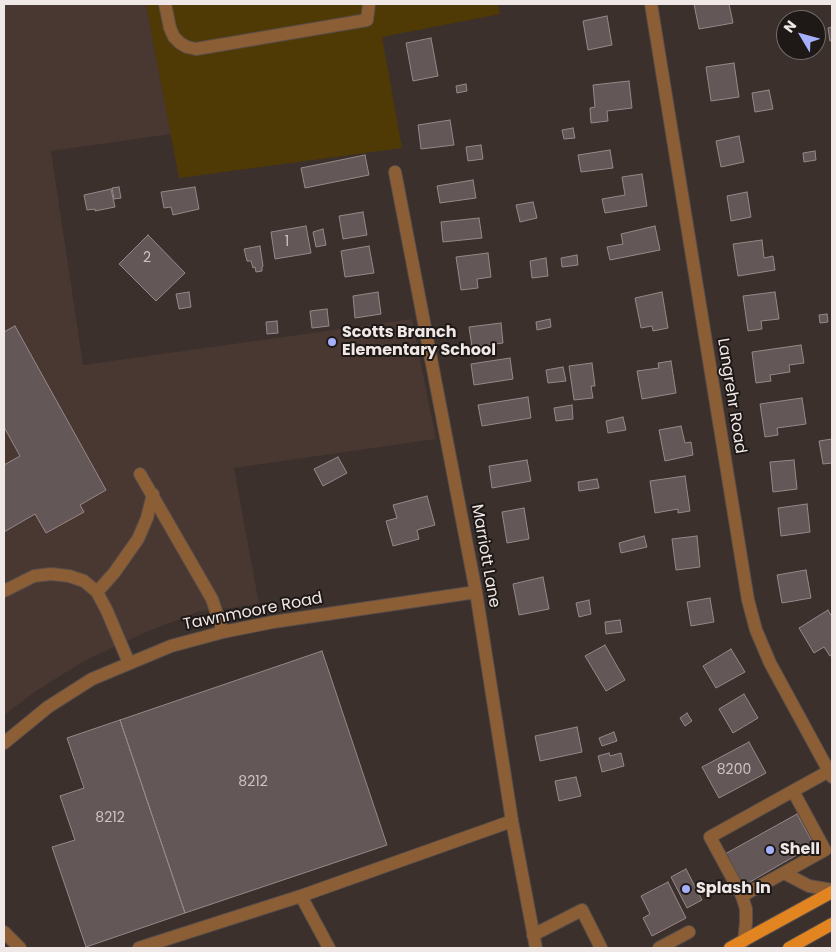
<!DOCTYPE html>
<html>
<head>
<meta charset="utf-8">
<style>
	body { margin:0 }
	#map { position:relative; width:836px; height:952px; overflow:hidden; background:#3b302c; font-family:Poppins,sans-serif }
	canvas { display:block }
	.frame { position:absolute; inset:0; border:5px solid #f0e8e6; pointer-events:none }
	.north { position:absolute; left:776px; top:10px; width:50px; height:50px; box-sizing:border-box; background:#1e1917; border:1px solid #726c6a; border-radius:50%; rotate:307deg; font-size:14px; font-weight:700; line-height:20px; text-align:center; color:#f0e8e6 }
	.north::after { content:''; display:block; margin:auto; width:18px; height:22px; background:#a5b1fc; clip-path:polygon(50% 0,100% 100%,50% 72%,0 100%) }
</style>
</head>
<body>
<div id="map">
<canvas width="836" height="952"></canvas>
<div class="frame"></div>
<div class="north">N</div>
</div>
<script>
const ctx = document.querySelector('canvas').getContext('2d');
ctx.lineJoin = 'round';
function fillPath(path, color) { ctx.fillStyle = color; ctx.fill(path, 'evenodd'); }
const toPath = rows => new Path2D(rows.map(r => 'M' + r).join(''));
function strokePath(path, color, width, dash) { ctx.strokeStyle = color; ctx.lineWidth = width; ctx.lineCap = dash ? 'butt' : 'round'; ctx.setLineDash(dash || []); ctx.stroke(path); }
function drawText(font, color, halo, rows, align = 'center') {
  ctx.font = font + ' Poppins,sans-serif'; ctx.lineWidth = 4; ctx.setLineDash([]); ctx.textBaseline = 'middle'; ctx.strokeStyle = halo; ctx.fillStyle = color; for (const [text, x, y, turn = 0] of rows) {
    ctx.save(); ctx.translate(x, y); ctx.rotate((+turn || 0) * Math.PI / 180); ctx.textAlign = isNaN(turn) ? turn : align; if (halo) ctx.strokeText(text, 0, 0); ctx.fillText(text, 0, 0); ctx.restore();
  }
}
fillPath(toPath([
	[4,4,146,4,171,134,51,151,83,365,412,319,436,439,234,468,259,604,198,612,146,632,84,661,36,691,4,715]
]), '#493732');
fillPath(toPath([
	[146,4,498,4,500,14,382,37,402,148,179,178]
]), '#4f3a05');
const building = toPath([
	[694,4,729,4,733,23,699,29,694,4],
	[607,16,612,45,588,50,583,21,607,16],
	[832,27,832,41,830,41,828,28,832,27],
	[431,38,438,76,413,81,406,43,431,38],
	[734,63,739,97,711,101,706,67,734,63],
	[629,81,632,108,607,111,608,121,591,123,590,108,595,107,593,85,629,81],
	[466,84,467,91,457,93,456,86,466,84],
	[769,90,773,109,755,112,752,93,769,90],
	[450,120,454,145,421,149,418,125,450,120],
	[573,128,575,138,564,139,562,130,573,128],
	[739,136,744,162,721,167,716,141,739,136],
	[481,145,483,159,468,161,466,147,481,145],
	[610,150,613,168,581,172,578,155,610,150],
	[815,151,816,160,804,162,803,153,815,151],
	[365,155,369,175,305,188,301,168,365,155],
	[642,174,647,206,605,213,602,199,625,195,622,177,642,174],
	[473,180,476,198,440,203,437,186,473,180],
	[119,187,121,198,114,199,112,188,119,187],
	[195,187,199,209,173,215,171,207,164,208,161,192,195,187],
	[111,189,115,207,95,211,95,209,87,210,84,195,111,189],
	[747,192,751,217,731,221,727,196,747,192],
	[533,202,537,218,520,222,516,205,533,202],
	[363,212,367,235,343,239,339,216,363,212],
	[479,218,482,238,443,242,441,222,479,218],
	[306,226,311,253,275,259,271,232,306,226],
	[655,226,660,250,610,260,607,247,623,244,621,234,655,226],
	[323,229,326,245,316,247,313,232,323,229],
	[148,235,185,273,156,301,119,264,148,235],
	[762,240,764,258,773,256,775,270,738,276,733,244,762,240],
	[260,246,263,266,262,267,262,271,256,272,255,267,253,268,251,261,247,261,244,249,260,246],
	[369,246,374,273,345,277,341,251,369,246],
	[488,253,491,277,477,279,478,288,461,290,456,257,488,253],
	[577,255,578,265,562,267,561,258,577,255],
	[546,258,548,276,532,278,530,261,546,258],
	[189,292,191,307,179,309,176,294,189,292],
	[378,292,381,314,355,318,353,296,378,292],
	[662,292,668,328,653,331,652,326,641,328,635,298,662,292],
	[775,292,779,319,761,321,762,329,748,331,743,296,775,292],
	[327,309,329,326,312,328,310,311,327,309],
	[827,314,828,322,820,323,819,315,827,314],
	[550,319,551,327,537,330,536,322,550,319],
	[277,321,278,333,267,334,266,322,277,321],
	[501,323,503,343,472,347,469,327,501,323],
	[15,326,106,490,80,505,84,512,46,533,35,514,4,532,4,465,20,456,4,427,4,332,15,326],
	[801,345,804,363,789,365,790,372,770,375,771,381,756,383,752,352,801,345],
	[510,358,513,379,474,385,471,364,510,358],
	[671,361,676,393,642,399,637,371,659,368,658,363,671,361],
	[592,363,595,386,591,386,593,398,574,400,569,366,592,363],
	[563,367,566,381,548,383,546,370,563,367],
	[528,397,531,418,482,426,478,405,528,397],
	[802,398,806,424,777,428,778,435,765,437,760,404,802,398],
	[572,405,573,419,556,421,554,408,572,405],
	[623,417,626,430,608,433,606,421,623,417],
	[681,426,685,443,691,442,693,455,665,461,659,430,681,426],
	[832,439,832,463,823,464,819,441,832,439],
	[338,457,347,473,323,486,314,469,338,457],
	[527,460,531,481,492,488,489,466,527,460],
	[794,460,797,489,773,492,770,462,794,460],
	[685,476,690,511,678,513,678,509,655,513,650,481,685,476],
	[597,479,599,488,579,491,578,482,597,479],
	[427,496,435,525,417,530,419,539,393,546,386,521,397,518,393,505,427,496],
	[807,504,810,532,781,536,778,508,807,504],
	[524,508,529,539,507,543,502,512,524,508],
	[644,536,647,547,621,553,619,543,644,536],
	[697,536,700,567,676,570,672,539,697,536],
	[806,570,811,598,782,603,777,575,806,570],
	[543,577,549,609,519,615,513,584,543,577],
	[710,598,714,622,691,626,687,602,710,598],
	[589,600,591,614,579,617,576,603,589,600],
	[828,610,832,617,832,655,830,656,824,647,814,653,799,628,828,610],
	[620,620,622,632,606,634,605,622,620,620],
	[605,645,625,680,606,691,585,656,605,645],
	[731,649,745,672,716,688,703,666,731,649],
	[322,651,387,845,185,913,120,720,322,651],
	[744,694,758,718,733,733,719,709,744,694],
	[687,713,692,721,685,726,680,718,687,713],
	[120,720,185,913,86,947,52,847,75,840,60,796,84,788,67,738,120,720],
	[577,727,582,752,540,761,535,736,577,727],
	[614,732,617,741,602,746,599,738,614,732],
	[749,742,766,773,719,798,702,767,749,742],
	[609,753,610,756,621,753,624,766,602,772,598,756,609,753],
	[576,777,581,796,559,801,555,781,576,777],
	[797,814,814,845,743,886,725,854,797,814],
	[686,869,702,900,687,908,671,877,686,869],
	[668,882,686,918,652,936,643,918,650,914,641,896,668,882]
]);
fillPath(building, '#645758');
strokePath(building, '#978889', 1);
const minor = toPath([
	[165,4,170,28,174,37,180,43,187,47,196,49,367,20,369,4],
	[651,4,748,600,756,630,770,663,832,777],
	[395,172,476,592,512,821,536,948],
	[140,474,212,599,223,632],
	[4,591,34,576,51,574,69,576,84,581,97,592,107,611,129,663],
	[97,592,114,573,138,539,147,518,153,494],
	[4,743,48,707,92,679,171,646,223,632,273,622,476,592],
	[793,791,825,850,742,896,710,837,829,771],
	[784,873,809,886,832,890],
	[301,896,329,948],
	[742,896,746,909,746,923,744,941],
	[4,932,20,948],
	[533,935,582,910,601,948],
	[139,948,301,896,512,821],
	[659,948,689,932]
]);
const major = toPath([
	[730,948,832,892],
	[789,948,832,924]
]);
strokePath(minor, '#584d4a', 14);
strokePath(major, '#584d4a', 14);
strokePath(minor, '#8b5e36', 12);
strokePath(major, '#e28520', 12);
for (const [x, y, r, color] of [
	[332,342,5,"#a5b1fc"],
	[770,850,5,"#a5b1fc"],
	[686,889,5,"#a5b1fc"]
]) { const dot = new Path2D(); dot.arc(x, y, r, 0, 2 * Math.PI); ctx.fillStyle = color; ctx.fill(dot); strokePath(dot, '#1e1917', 2); }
drawText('14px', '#cdc4c2', null, [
	["1",287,242],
	["2",147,258],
	["8200",734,770],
	["8212",253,782],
	["8212",110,818]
]);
drawText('bold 16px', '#f0e8e6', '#1e1917', [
	["Scotts Branch",342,333],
	["Elementary School",342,351],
	["Shell",780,850],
	["Splash In",696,889]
], 'left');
drawText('16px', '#f0e8e6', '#1e1917', [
	["Langrehr Road",731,396,81],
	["Marriott Lane",485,556,80],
	["Tawnmoore Road",253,612,-11]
]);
</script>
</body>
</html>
